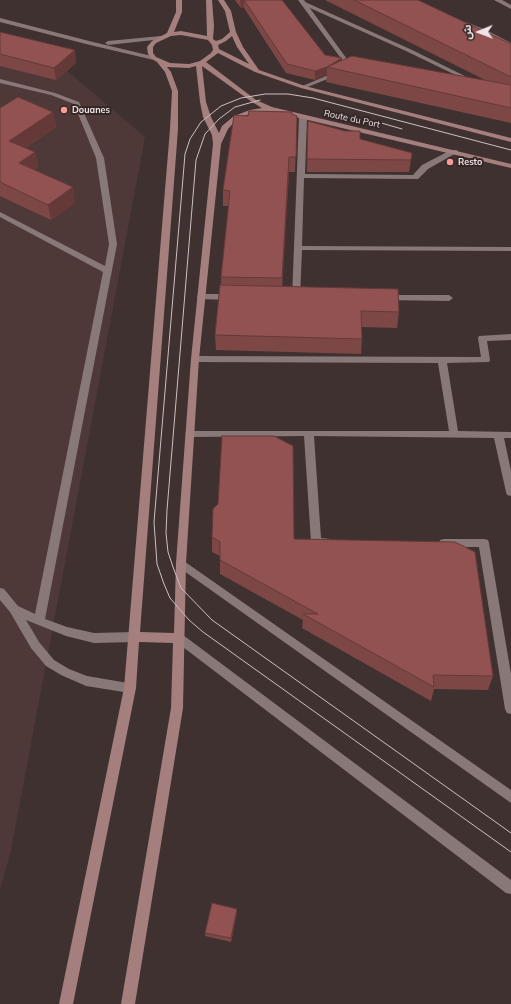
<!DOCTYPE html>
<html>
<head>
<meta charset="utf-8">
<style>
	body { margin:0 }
	#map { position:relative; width:511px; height:1004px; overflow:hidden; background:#3f3130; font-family:Mulish,"Noto Sans Arabic",sans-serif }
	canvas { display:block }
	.north { position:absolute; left:459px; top:12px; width:40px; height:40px; -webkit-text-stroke:3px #342726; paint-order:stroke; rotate:269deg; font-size:11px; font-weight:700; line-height:16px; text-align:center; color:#efe5e5 }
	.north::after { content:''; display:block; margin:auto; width:14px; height:18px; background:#efe5e5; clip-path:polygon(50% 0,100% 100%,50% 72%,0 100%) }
</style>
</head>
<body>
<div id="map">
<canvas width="511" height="1004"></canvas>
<div class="north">ش</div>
</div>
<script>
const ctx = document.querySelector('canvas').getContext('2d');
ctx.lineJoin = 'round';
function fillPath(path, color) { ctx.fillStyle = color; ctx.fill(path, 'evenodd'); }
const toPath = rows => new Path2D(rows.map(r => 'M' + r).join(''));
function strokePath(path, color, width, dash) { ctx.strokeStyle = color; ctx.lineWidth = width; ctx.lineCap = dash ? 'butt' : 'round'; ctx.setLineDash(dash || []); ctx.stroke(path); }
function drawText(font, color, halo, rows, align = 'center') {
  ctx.font = font + ' Mulish,sans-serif'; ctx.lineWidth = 4; ctx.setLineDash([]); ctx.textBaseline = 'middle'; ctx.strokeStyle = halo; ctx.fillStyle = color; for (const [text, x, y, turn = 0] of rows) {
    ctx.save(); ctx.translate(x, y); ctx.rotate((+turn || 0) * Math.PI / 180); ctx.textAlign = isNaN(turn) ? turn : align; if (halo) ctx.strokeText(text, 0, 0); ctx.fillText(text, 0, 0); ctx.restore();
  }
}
fillPath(toPath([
	[0,41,47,54,145,137,11,850,0,890]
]), '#4e3938');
fillPath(toPath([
	[494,0,502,0,511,5,511,9,494,0],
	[301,2,305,2,410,49,477,82,472,83,406,51,301,4,301,2],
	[0,79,55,93,79,102,104,158,117,244,45,619,67,627,94,633,135,632,139,634,141,637,139,640,135,642,94,643,66,636,26,620,39,642,54,660,69,669,87,676,134,684,136,688,134,692,130,693,86,686,61,675,46,666,31,648,10,612,0,600,0,588,4,589,18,606,35,614,103,272,0,217,0,212,105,266,109,244,96,158,74,104,51,95,0,83,0,79]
]), '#887877');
fillPath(toPath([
	[298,0,304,0,352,66,352,68,348,68,298,0],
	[0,18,93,42,156,57,157,58,154,60,90,45,0,22,0,18],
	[466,22,486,30,511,43,511,48,482,32,464,25,464,23,466,22],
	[161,36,164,38,163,39,108,45,105,43,108,41,161,36],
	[338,71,341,73,340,74,305,88,300,87,338,71],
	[303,116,307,118,305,174,413,175,422,165,451,150,457,150,458,152,428,169,418,179,415,179,304,178,302,246,511,247,511,251,302,250,300,298,299,300,293,300,292,298,299,118,303,116],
	[201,294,231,294,235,297,231,300,198,299,197,297,198,295,201,294],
	[385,295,449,295,453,298,449,301,382,300,381,298,382,296,385,295],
	[511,334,511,340,487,341,490,360,489,362,447,363,458,431,511,432,511,438,504,438,511,471,511,496,507,495,506,492,494,438,314,436,321,538,330,539,331,542,330,545,326,546,316,546,312,545,311,542,304,436,190,437,185,434,190,431,449,431,438,363,195,362,191,359,195,356,481,357,478,338,479,336,511,334],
	[444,539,484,539,488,540,489,543,511,674,511,714,507,713,505,709,479,547,444,547,440,546,439,543,440,540,444,539]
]), '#887877');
fillPath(toPath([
	[181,559,511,790,511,803,177,566,176,563,177,560,181,559],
	[179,633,183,635,511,880,511,894,506,893,175,641,173,638,175,635,179,633]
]), '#887877');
fillPath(toPath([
	[176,0,182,0,182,12,174,32,181,31,207,36,206,0,212,0,214,26,213,39,216,41,222,39,230,32,225,11,218,0,224,0,231,11,236,32,243,47,259,70,305,86,511,138,511,142,301,88,255,72,218,53,206,62,256,100,272,107,511,164,511,168,270,111,253,113,238,118,228,129,221,144,199,359,186,563,183,708,135,1004,121,1004,171,708,173,643,139,642,136,688,73,1004,59,1004,124,688,170,129,172,91,165,72,157,62,152,59,148,54,147,47,152,41,167,33,176,12,176,0],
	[181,35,208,40,212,45,213,50,211,53,200,61,189,64,170,63,156,57,153,53,153,47,156,43,171,36,181,35],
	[232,36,237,47,249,64,219,49,218,45,226,41,232,36],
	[196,66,200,102,203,117,212,135,213,144,191,359,176,563,174,633,140,632,178,129,178,91,171,72,167,67,189,68,196,66],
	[202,66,252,102,262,108,250,110,234,116,222,126,219,133,211,117,206,102,202,66]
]), '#a47f7d');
strokePath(toPath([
	[260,100,235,107,219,119,205,134,196,160,167,510,166,533,168,552,173,567,181,588,212,620,511,833],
	[371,120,402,129],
	[511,150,313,98,288,94,265,94,241,98,221,106,201,122,190,139,185,154,154,522,157,564,164,584,170,598,189,620,203,632,511,852]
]), '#cbc0c0', 1);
fillPath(toPath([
	[235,0,282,0,325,55,342,61,485,80,325,0,406,0,511,44,511,123,326,82,327,75,315,80,286,73,244,8,241,8],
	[0,32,76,63,56,80,0,66],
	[0,108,53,112,56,127,25,148,35,152,38,167,34,170,75,203,51,220,0,196],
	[292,114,297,116,295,172,289,172,282,287,399,312,397,328,362,327,362,339,361,354,216,350,215,335,221,285,221,277,229,206,223,206,223,190,248,116],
	[308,121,360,139,412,153,409,172,307,172],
	[212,537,294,539,493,676,488,690,434,689,431,701,302,628,303,620,220,574,220,556,212,552],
	[237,909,237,912,231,942,205,936,205,933]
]), '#7d4746');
fillPath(toPath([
	[240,0,244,0,244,8,241,8],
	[75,50,76,63,56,80,54,68],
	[342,58,342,67,327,67,327,75,315,80,315,71],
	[53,112,56,127,12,156,9,141],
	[35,152,38,167,21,178,19,163],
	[289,157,289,172,282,293,282,278],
	[73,187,75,203,51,220,48,205],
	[237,909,237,912,231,942,231,938]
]), '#663939');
const building = toPath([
	[244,0,282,0,325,55,342,58,327,67,315,71,287,64,244,0],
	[354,0,418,0,511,44,511,77,354,0],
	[0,32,75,50,54,68,0,54,0,32],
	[352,56,511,85,511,108,327,67,352,56],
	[18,97,53,112,9,141,35,152,19,163,73,187,48,205,0,182,0,108,18,97],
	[249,111,292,112,292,114,297,116,296,157,289,157,282,278,221,277,230,191,223,190,234,115,248,116,249,111],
	[308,121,345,131,360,131,360,139,412,153,411,160,307,159,308,121],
	[220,285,398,289,399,312,361,311,362,339,215,335,220,285],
	[222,436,274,436,293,446,294,539,455,542,475,552,493,676,433,675,434,687,303,614,318,614,220,560,220,542,212,537,213,509,218,504,222,436],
	[212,903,237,909,231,938,205,933,212,903]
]);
fillPath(building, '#915251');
strokePath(building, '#663939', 1);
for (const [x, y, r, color] of [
	[64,110,4,"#f59b98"],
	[450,162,4,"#f59b98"]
]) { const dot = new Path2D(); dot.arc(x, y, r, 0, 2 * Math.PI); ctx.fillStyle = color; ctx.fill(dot); strokePath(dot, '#342726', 1.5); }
drawText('bold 9px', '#efe5e5', '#342726', [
	["Douanes",72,110],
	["Resto",458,162]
], 'left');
drawText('9px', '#efe5e5', '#342726', [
	["Route du Port",352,119,12]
]);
</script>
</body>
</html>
